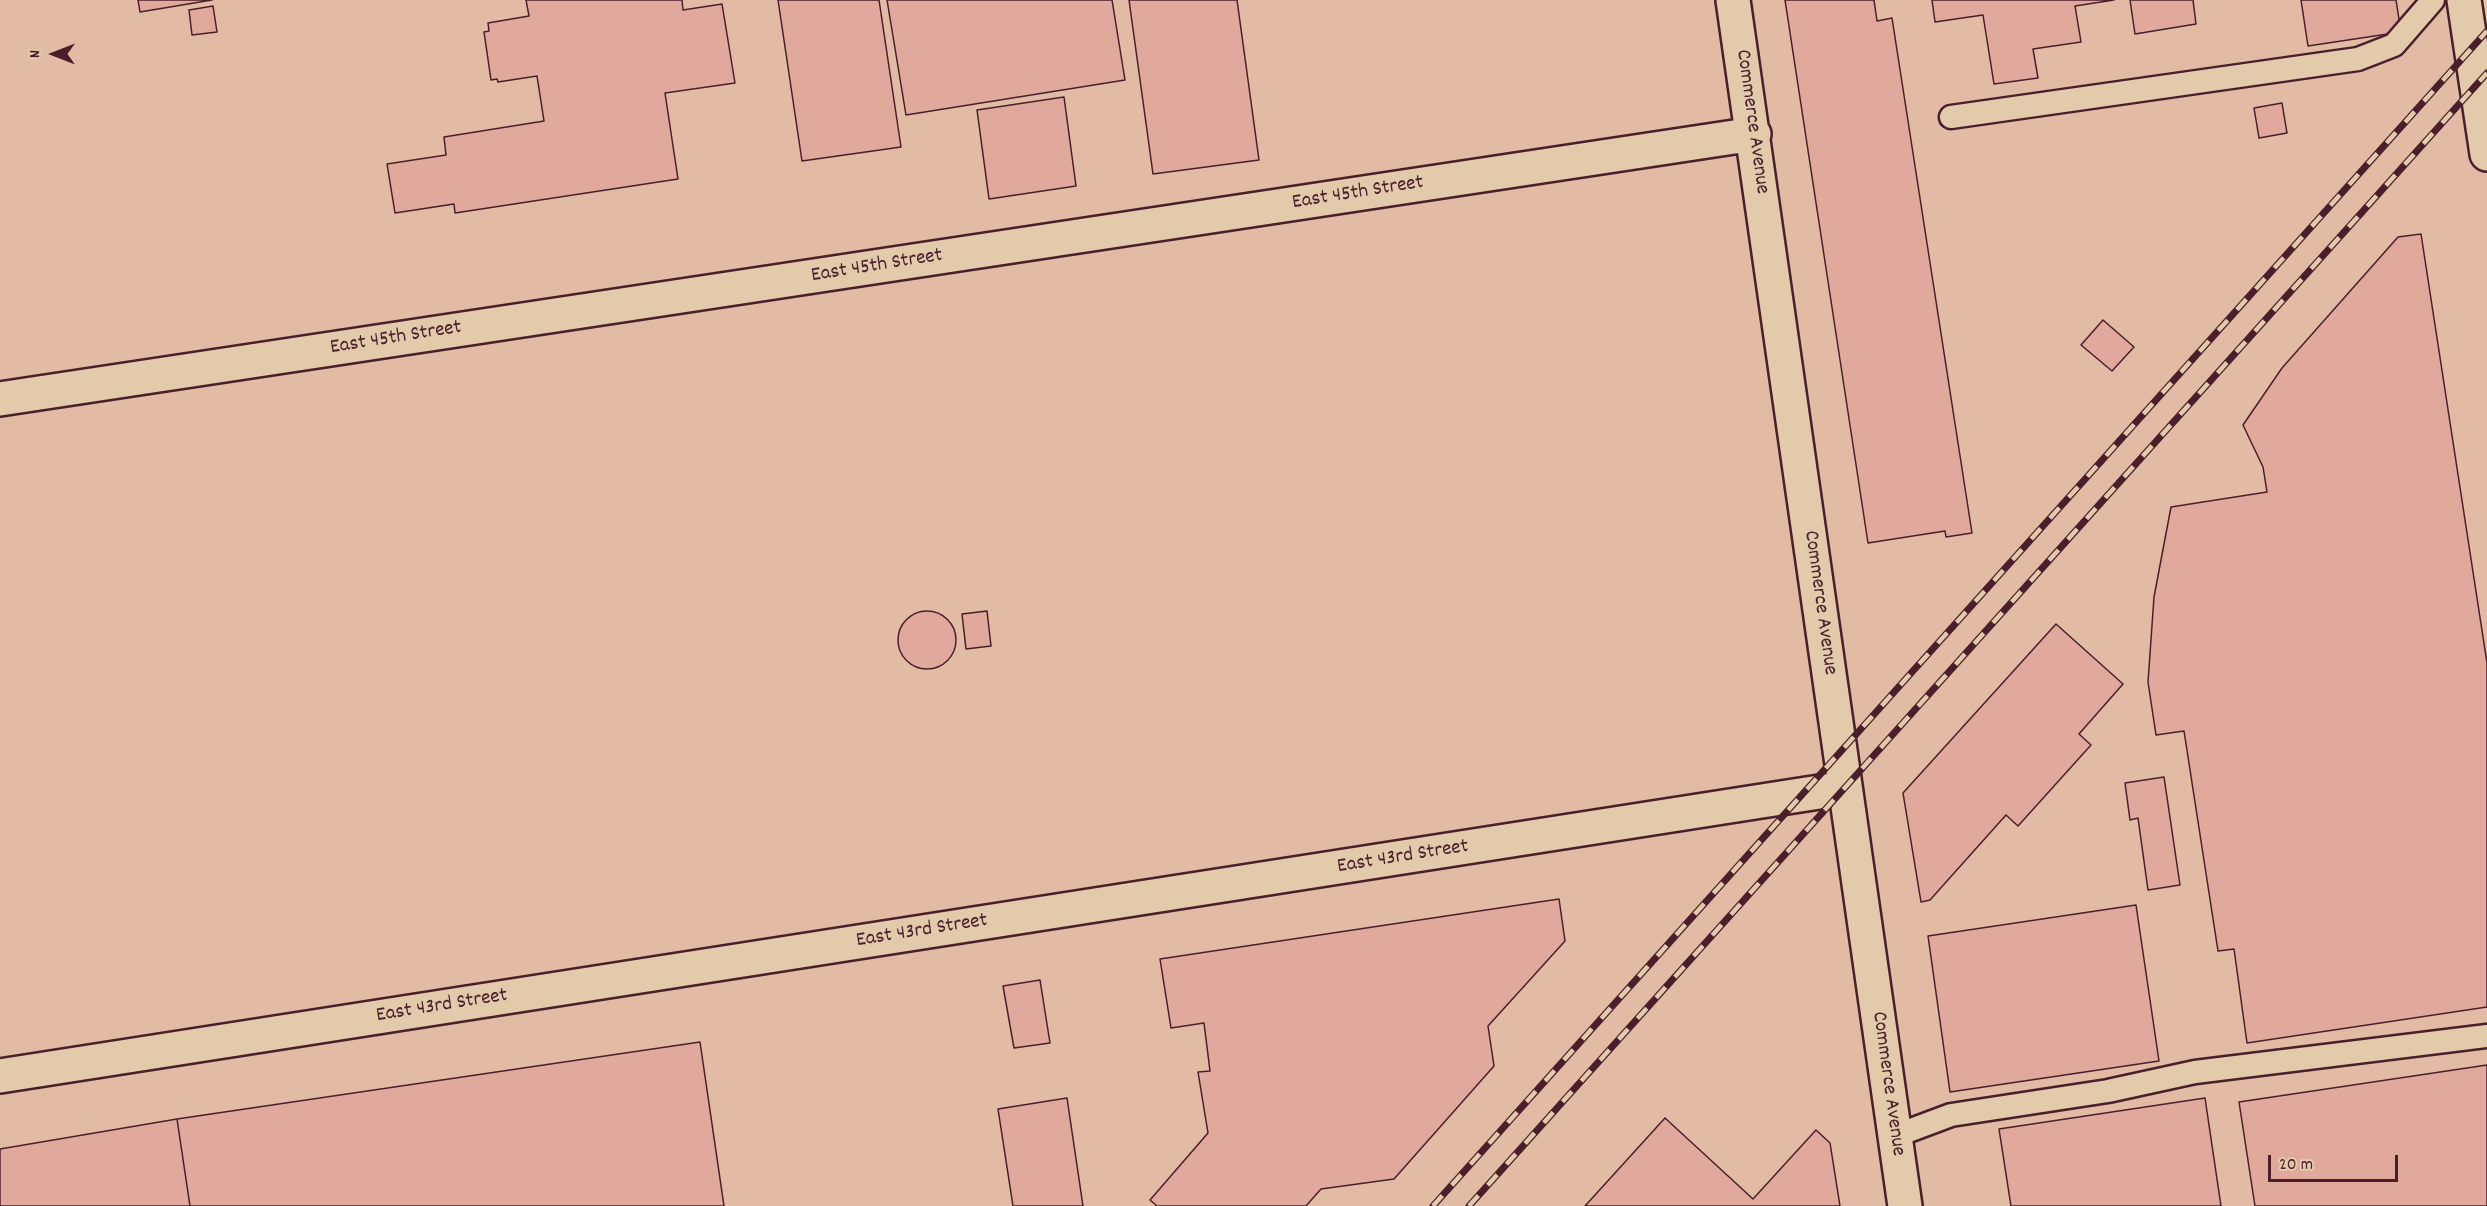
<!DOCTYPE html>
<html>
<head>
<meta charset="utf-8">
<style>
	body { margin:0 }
	#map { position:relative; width:2487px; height:1206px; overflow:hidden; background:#e6c7ab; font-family:Dekko,sans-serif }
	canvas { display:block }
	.north { position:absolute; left:24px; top:24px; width:60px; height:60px; -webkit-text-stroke:4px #e3caab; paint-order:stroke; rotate:270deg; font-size:16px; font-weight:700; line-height:24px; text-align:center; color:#4a1f2b }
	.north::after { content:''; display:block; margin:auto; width:21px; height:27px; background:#4a1f2b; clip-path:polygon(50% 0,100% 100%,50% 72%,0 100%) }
	.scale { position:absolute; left:2268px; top:1155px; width:130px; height:27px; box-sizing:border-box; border:3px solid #4a1f2b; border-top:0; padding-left:8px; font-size:18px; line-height:21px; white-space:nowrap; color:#4a1f2b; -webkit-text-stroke:4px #e3caab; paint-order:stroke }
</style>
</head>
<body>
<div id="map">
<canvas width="2487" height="1206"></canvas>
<div class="north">N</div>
<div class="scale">20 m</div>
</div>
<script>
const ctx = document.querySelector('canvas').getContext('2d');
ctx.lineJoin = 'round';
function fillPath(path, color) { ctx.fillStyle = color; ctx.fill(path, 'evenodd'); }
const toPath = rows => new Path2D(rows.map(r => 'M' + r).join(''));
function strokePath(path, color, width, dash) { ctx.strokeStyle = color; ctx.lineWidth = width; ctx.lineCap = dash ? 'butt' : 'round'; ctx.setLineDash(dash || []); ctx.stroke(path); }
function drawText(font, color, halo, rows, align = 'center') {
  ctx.font = font + ' Dekko,sans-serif'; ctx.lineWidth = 4.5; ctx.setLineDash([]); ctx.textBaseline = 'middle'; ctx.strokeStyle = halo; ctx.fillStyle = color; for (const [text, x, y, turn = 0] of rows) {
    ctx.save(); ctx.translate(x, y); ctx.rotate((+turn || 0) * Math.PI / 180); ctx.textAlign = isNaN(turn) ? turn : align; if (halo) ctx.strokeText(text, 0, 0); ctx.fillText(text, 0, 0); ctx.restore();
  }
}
fillPath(toPath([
	[0,0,2464,0,2487,154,2487,1206,0,1206]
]), '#e1bba4');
const building = toPath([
	[138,0,212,0,140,12,138,0],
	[526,0,682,0,683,10,722,4,735,83,665,93,678,179,455,213,454,204,395,213,387,164,446,155,444,137,544,121,537,76,498,82,497,79,491,80,484,32,489,31,488,23,529,16,526,0],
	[778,0,879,0,901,147,802,161,778,0],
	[887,0,1112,0,1125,80,906,115,887,0],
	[1129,0,1237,0,1259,160,1153,174,1129,0],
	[1785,0,1874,0,1877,21,1892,18,1972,533,1946,537,1945,531,1868,543,1785,0],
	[1932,0,2114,0,2075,6,2081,42,2033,49,2038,78,1994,84,1983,15,1935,22,1932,0],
	[2130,0,2193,0,2196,24,2135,34,2130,0],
	[2301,0,2396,0,2401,32,2308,46,2301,0],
	[213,6,217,32,192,35,189,10,213,6],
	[1064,97,1076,186,989,199,977,110,1064,97],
	[2282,103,2287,133,2259,138,2254,108,2282,103],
	[2421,234,2487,663,2487,1007,2247,1043,2234,949,2218,951,2184,731,2156,735,2148,682,2154,597,2171,507,2267,492,2263,467,2243,425,2282,368,2398,237,2421,234],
	[2103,320,2134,347,2112,371,2081,345,2103,320],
	[987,611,991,646,966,649,962,614,987,611],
	'898 640a29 29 0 1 1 58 0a29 29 0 1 1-58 0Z',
	[2056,624,2123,684,2079,734,2091,745,2018,826,2006,815,1930,900,1921,902,1903,793,2056,624],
	[2164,777,2180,885,2148,890,2138,818,2130,820,2125,783,2164,777],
	[1559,899,1565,941,1488,1026,1494,1066,1394,1179,1321,1189,1306,1206,1157,1206,1150,1200,1208,1133,1198,1072,1210,1071,1204,1023,1171,1028,1160,959,1559,899],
	[2136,905,2159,1061,1950,1092,1928,936,2136,905],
	[1040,980,1050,1043,1014,1048,1003,986,1040,980],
	[700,1042,724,1206,190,1206,177,1119,700,1042],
	[2487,1065,2487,1206,2255,1206,2239,1102,2487,1065],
	[1067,1098,1083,1206,1013,1206,998,1109,1067,1098],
	[2205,1098,2221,1206,2011,1206,1999,1129,2205,1098],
	[1665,1118,1753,1199,1816,1130,1830,1143,1840,1206,1585,1206,1665,1118],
	[177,1119,190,1206,0,1206,0,1149,177,1119]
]);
fillPath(building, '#e0a99b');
strokePath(building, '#4a1f2b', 1.5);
const service = toPath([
	[1951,117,2358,59,2394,45,2433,0],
	[1895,1136,1951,1115,2108,1091,2195,1072,2487,1036]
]);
const minor = toPath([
	[1733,0,1905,1206],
	[2464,0,2487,154],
	[0,399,1754,134],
	[0,1076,1845,788]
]);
strokePath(service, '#4a1f2b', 27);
strokePath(minor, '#4a1f2b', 38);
strokePath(service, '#e3caab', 22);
strokePath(minor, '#e3caab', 33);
const rail = toPath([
	[1433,1206,2487,31],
	[1469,1206,2487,73]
]);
strokePath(rail, '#4a1f2b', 7);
strokePath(rail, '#e3caab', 4.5, [14]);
drawText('21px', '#4a1f2b', '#e3caab', [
	["Commerce Avenue",1751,122,82],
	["East 45th Street",1358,194,-9],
	["East 45th Street",877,267,-9],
	["East 45th Street",396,339,-9],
	["Commerce Avenue",1819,603,82],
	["East 43rd Street",1403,858,-9],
	["East 43rd Street",922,932,-9],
	["East 43rd Street",442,1007,-9],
	["Commerce Avenue",1887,1084,82]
]);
</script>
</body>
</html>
